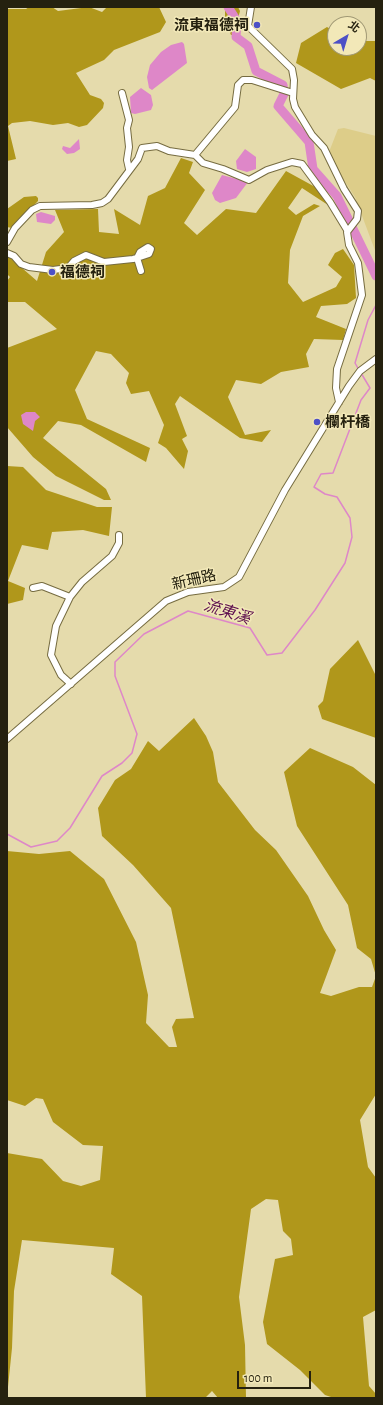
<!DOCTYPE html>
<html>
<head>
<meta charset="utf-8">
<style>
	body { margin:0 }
	#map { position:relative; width:383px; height:1405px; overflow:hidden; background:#e5dbac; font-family:"Alegreya Sans","Noto Sans TC",sans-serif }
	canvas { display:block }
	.frame { position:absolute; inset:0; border:8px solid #25210f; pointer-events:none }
	.north { position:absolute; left:327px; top:16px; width:40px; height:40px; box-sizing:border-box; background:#f2e8b8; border:1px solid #a09874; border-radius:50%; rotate:38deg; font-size:11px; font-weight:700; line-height:16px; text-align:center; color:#25210f }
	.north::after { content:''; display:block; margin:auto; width:14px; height:18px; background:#4d50c6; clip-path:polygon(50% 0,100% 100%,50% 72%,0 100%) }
	.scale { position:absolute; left:237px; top:1371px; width:74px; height:18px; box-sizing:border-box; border:2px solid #25210f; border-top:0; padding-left:5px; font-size:12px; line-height:14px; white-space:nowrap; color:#25210f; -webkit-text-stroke:3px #f2e8b8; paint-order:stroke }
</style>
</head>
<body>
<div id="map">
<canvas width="383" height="1405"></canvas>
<div class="frame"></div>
<div class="north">北</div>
<div class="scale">100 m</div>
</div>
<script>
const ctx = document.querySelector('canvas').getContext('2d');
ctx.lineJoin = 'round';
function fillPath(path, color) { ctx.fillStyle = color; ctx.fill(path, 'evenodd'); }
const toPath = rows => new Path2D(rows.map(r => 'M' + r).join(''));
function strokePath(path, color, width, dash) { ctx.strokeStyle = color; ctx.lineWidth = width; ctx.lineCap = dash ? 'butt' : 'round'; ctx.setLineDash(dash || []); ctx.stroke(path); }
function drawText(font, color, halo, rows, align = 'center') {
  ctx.font = font + ' "Alegreya Sans","Noto Sans TC",sans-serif'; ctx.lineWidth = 3; ctx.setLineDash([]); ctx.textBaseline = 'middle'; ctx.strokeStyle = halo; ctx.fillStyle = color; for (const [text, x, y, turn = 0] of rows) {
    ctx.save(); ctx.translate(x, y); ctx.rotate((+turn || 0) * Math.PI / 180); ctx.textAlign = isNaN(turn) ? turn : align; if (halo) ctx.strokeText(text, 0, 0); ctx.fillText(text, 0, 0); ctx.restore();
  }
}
fillPath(toPath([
	[344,128,376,136,376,253,355,197,336,168,329,152,338,129]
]), '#ddcd89');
fillPath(toPath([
	[29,7,52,7,58,11,89,7,102,12,107,7,159,7,166,22,160,32,114,50,104,60,76,73,90,95,101,99,104,103,103,108,87,125,79,127,68,123,53,125,30,121,12,123,8,126,16,159,7,161,7,9,26,9],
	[225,7,238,7,240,11,234,35,231,35,225,21],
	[327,27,335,32,335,48,359,48,359,41,376,41,376,81,370,78,341,89,296,63,301,43],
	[181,158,193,162,189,173,205,190,184,223,197,235,226,209,256,213,286,171,317,188,328,205,302,188,288,208,296,215,314,204,320,206,303,216,290,250,288,283,303,302,336,287,342,277,328,265,335,253,343,249,354,265,356,298,347,304,321,306,316,317,346,329,343,340,314,339,306,354,309,367,281,372,261,384,236,380,228,397,245,435,271,430,262,442,240,438,180,396,175,404,187,436,182,439,188,451,184,469,166,448,158,443,164,425,149,391,131,394,126,383,129,373,111,354,96,351,75,390,87,419,150,448,146,462,81,425,58,421,43,438,106,489,111,500,104,500,56,476,33,457,7,427,7,348,57,329,25,302,7,302,7,281,10,277,7,274,7,255,37,281,46,252,64,232,55,210,98,209,99,232,119,234,114,209,140,225,148,196,165,188],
	[36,196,38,198,38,201,12,228,7,227,7,209,24,197],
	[7,466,23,467,46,490,97,507,112,507,109,536,83,530,52,532,48,550,22,545,8,581,25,588,23,600,7,604],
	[358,640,376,676,376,738,322,719,318,706,323,701,330,669],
	[194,718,206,736,213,752,218,782,255,830,276,850,308,896,324,930,336,950,320,993,331,996,359,987,372,987,376,976,371,959,357,948,348,905,297,826,284,772,310,748,353,767,376,785,376,1094,360,1120,368,1167,376,1178,376,1310,363,1317,369,1386,376,1394,376,1398,334,1398,325,1395,300,1370,267,1344,263,1322,275,1259,293,1255,291,1239,283,1231,278,1200,266,1199,251,1209,239,1297,245,1345,246,1398,218,1398,212,1391,205,1398,146,1398,142,1296,111,1274,114,1248,22,1240,14,1291,12,1348,8,1387,7,1386,7,1153,42,1159,63,1181,81,1186,100,1180,103,1146,83,1145,53,1122,43,1099,36,1098,25,1106,7,1100,7,851,39,854,70,851,104,879,136,942,148,995,146,1023,169,1047,177,1047,172,1027,176,1019,194,1018,171,908,133,865,102,836,98,808,115,780,131,769,148,741,159,751]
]), '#b0971b');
fillPath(toPath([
	[182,42,184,44,187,63,152,90,149,88,147,77,150,65,161,52,171,45],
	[141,88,151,95,153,105,151,110,135,114,131,113,130,97],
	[79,139,80,149,74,153,67,154,62,149,63,146,70,148],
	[245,149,256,157,256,169,247,172,237,169,236,161],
	[222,175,248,182,236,198,220,203,215,200,212,193],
	[41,212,55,216,55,220,51,224,37,222,36,214],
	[26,412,35,412,40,417,35,421,33,431,23,424,21,415]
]), '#de87c8');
strokePath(toPath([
	[359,370,355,363,368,320,376,305],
	[7,834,31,847,57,841,70,828,102,776,122,763,132,753,137,734,115,676,115,662,144,634,188,611,250,628,267,655,282,653,315,610,345,563,352,537,350,518,337,497,325,494,314,487,321,474,333,473,361,400,370,388,361,373]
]), '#de87c8', 1.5);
strokePath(toPath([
	[228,7,237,21,236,37,248,46,256,71,283,85,284,94,278,106,309,142,313,169,337,196,376,276]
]), '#de87c8', 9);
const minor = toPath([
	[251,7,248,26,292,69,294,80,293,99,295,107,312,135,324,148,344,189,358,211,357,219,347,232,349,245,358,263,362,295,337,369,336,388,339,402],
	[122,93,129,120,127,128,129,147,127,160,129,169],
	[195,155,235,107,238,85,243,80,252,80,293,93],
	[7,242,15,228,32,210,40,206,92,205,102,203,108,199,138,159,142,148,157,146,169,151,195,155,203,163,223,169,249,180,267,170,292,162,302,164,330,202,347,230],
	[7,253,14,256,21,264,29,267,53,270,68,268,74,261,86,255,104,262,133,259,137,258,149,254,151,249,148,247,140,252,137,258,141,271],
	[33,588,42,586,70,597],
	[71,684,61,675,51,655,56,626,70,597,82,582,112,556,119,543,119,535],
	[7,739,166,601,188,592,224,587,239,577,285,490,349,386,360,371,376,359]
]);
strokePath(minor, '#766c41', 8);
strokePath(minor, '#fff', 6);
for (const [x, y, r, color] of [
	[257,25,4,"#4d50c6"],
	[52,272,4,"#4d50c6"],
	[317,422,4,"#4d50c6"]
]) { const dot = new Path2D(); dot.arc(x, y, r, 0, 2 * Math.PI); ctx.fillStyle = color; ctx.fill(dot); strokePath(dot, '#f2e8b8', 1.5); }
drawText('bold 15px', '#25210f', '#f2e8b8', [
	["流東福德祠",249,25,"right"],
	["福德祠",60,272],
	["欄杆橋",325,422]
], 'left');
drawText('15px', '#25210f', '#f2e8b8', [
	["新珊路",194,580,-13]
]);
drawText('italic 16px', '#5d0f4f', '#f2e8b8', [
	["流東溪",227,612,18]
]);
</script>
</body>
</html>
